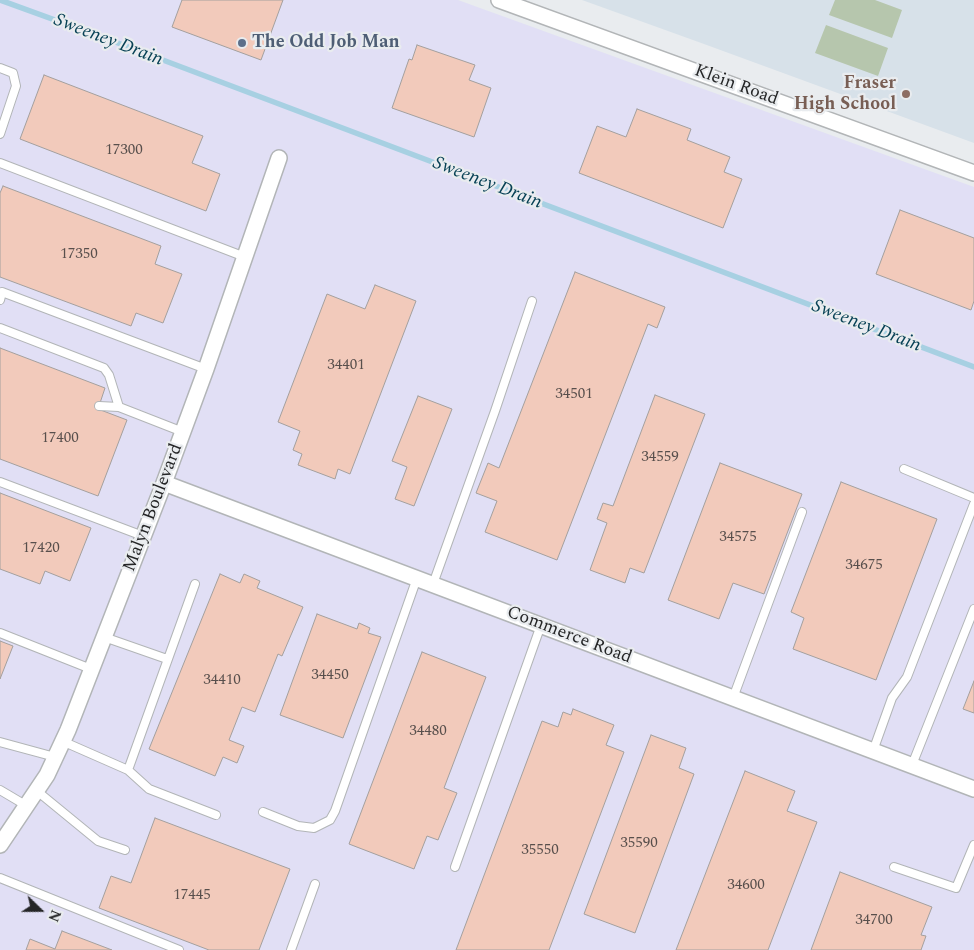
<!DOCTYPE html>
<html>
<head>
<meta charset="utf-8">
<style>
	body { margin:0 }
	#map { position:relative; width:974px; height:950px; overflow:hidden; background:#e9ecef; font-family:Spectral,serif }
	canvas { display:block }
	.north { position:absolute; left:15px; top:885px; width:50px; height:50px; -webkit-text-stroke:4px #e9ecef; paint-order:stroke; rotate:112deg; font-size:14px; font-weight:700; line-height:20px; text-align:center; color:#252627 }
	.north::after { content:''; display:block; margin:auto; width:18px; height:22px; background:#252627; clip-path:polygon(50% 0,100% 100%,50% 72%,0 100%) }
</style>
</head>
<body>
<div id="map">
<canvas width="974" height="950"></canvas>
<div class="north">N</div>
</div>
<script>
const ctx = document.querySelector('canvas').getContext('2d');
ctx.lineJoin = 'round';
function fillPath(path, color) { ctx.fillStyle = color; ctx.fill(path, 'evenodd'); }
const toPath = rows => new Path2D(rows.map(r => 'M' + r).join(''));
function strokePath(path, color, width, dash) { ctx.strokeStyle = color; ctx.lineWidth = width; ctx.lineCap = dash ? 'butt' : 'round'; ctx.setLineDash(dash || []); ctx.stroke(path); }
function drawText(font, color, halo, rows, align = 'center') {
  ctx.font = font + ' Spectral,serif'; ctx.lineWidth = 4.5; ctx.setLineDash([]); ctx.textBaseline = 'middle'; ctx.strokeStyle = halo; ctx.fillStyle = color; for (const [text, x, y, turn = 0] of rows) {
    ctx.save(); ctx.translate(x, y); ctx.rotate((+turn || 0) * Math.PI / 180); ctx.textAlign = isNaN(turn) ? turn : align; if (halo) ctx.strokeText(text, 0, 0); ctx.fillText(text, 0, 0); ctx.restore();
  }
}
fillPath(toPath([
	[582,0,974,0,974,143,704,44]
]), '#d7e1e9');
fillPath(toPath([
	[0,0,458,0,974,187,974,950,0,950]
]), '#e1dff5');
fillPath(toPath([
	[835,0,875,0,902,10,892,38,829,15],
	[826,25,888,48,878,76,815,53]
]), '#b6c6ad');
strokePath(toPath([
	[0,0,110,40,974,367]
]), '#a7d0e2', 5.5);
const building = toPath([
	[182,0,283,0,261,60,172,27,182,0],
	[417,45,475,65,469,80,491,88,474,137,392,108,409,59,412,60,417,45],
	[44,75,203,136,192,163,220,174,206,211,20,139,44,75],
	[637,109,691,129,687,140,730,157,724,172,742,179,723,228,579,173,597,126,626,137,637,109],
	[3,186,161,246,155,264,182,274,163,323,136,313,131,326,0,277,0,193,3,186],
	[900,210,974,238,974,301,971,310,876,274,900,210],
	[575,272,665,307,657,328,648,324,557,560,485,532,497,501,476,493,488,463,499,468,575,272],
	[375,285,416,301,350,474,338,469,335,479,298,465,302,454,293,450,300,431,278,422,327,294,365,309,375,285],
	[0,348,105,388,98,409,127,420,98,496,0,459,0,348],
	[655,395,705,414,644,573,630,568,625,583,590,570,607,523,597,519,603,503,613,506,655,395],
	[418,396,452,409,414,506,395,499,407,467,392,461,418,396],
	[720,463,802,494,764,594,733,583,719,619,668,600,720,463],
	[841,482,937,519,876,680,793,649,804,618,791,612,841,482],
	[0,493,91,528,70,581,45,571,40,584,0,569,0,493],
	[220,574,240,583,244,574,260,581,257,588,303,607,282,656,278,654,255,712,242,707,229,740,244,746,237,763,223,757,215,776,149,749,220,574],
	[317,614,357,629,359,623,370,628,368,633,381,637,343,738,280,715,317,614],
	[0,641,13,646,0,679,0,641],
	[422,652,486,677,444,788,457,793,438,840,427,836,414,869,349,844,422,652],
	[974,681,974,713,963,709,974,681],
	[573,709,614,725,606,745,624,752,549,950,456,950,542,721,558,727,563,712,571,715,573,709],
	[651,735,686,748,679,768,694,774,635,933,584,914,651,735],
	[745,771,795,791,787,811,817,822,768,950,676,950,745,771],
	[155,818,290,869,259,950,209,950,99,908,111,876,131,883,155,818],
	[840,872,932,907,921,935,926,936,921,950,811,950,840,872],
	[62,931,112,950,26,950,30,939,55,949,62,931]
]);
fillPath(building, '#f2cabb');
strokePath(building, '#a4a09e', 1);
const lane = toPath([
	[0,68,13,73,16,86,0,134],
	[0,163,245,257],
	[0,300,2,292,206,369],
	[0,328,104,368,109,375,119,407,183,432],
	[99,406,119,407],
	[904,469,974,498],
	[0,482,143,536],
	[433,584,495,411,532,301],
	[0,633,91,669],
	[104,637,167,659],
	[733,698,802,512],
	[62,741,128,770,149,789,216,815],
	[0,742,55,757],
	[873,751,892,698,907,677,974,504],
	[912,765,974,609],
	[128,770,195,584],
	[0,790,27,806],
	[37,791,98,841,125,850],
	[263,812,298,826,314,828,330,820,335,811,417,578],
	[455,867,541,625],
	[894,867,956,888,974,845],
	[0,878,179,950],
	[291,950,315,884]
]);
const street = toPath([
	[499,0,974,173],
	[164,483,974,789],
	[0,845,47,775,68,730,164,483,206,369,279,158]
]);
strokePath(lane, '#b2b5b7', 10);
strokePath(street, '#b2b5b7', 18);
strokePath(lane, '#fff', 8);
strokePath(street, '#fff', 15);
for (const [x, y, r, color] of [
	[242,43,5,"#5c6f8a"],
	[906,94,5,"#8d6e63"]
]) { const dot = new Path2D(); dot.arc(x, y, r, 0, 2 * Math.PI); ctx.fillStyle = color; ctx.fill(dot); strokePath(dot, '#e9ecef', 2); }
drawText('15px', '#584f4c', null, [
	["17300",124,151],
	["17350",79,255],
	["34401",346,366],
	["34501",574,395],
	["17400",60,439],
	["34559",660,458],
	["34575",738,538],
	["17420",41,549],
	["34675",864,566],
	["34450",330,676],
	["34410",222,681],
	["34480",428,732],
	["35590",639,844],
	["35550",540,851],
	["34600",746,886],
	["17445",192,896],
	["34700",874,921]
]);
drawText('bold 18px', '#4e5e75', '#e9ecef', [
	["The Odd Job Man",252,43]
], 'left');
drawText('bold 18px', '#785e54', '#e9ecef', [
	["Fraser",896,84],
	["High School",896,105]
], 'right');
drawText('18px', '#252627', '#e9ecef', [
	["Klein Road",736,86,20],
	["Malyn Boulevard",154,508,-69],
	["Commerce Road",569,636,21]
]);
drawText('italic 19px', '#074155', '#e9ecef', [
	["Sweeney Drain",108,41,21],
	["Sweeney Drain",487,184,21],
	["Sweeney Drain",866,327,21]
]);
</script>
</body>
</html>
